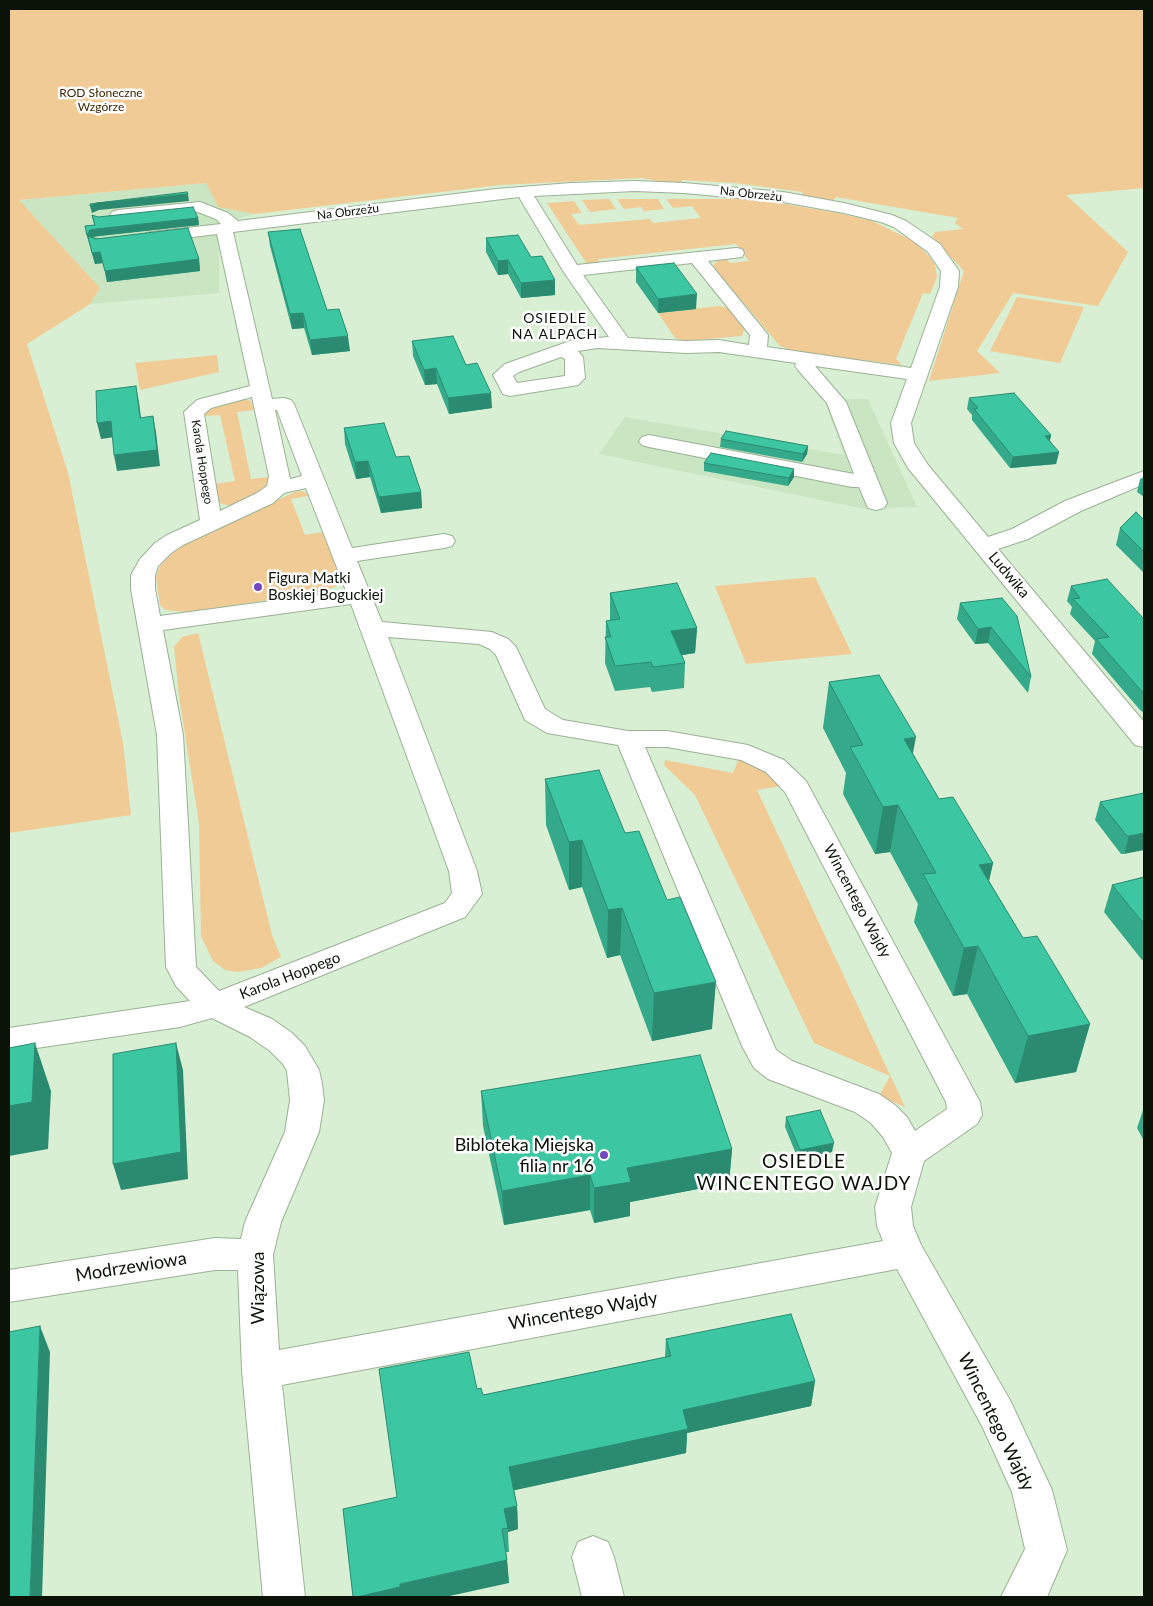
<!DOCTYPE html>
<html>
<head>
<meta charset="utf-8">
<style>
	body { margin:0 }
	#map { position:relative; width:1153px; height:1606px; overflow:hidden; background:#d8efd3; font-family:Lato,sans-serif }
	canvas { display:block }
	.frame { position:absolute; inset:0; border:10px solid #0b1309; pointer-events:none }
</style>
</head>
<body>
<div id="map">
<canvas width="1153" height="1606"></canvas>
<div class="frame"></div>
</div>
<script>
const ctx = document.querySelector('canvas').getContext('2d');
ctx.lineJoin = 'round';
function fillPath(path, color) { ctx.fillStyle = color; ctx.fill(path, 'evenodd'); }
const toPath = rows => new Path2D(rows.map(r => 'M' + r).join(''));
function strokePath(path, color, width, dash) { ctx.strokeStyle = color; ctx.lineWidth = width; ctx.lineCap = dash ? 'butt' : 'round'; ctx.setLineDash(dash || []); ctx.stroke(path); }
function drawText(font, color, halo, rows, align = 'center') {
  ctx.font = font + ' Lato,sans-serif'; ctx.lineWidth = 5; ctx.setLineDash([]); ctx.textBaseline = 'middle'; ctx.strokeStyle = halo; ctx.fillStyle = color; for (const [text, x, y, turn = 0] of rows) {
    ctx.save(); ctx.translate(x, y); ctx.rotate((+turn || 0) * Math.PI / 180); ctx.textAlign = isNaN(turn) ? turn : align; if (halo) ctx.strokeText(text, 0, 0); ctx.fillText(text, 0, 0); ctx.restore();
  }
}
fillPath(toPath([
	[206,183,218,207,255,214,219,224,219,293,90,304,100,288,19,200],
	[868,399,917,507,864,509,599,454,625,417,844,455,824,400]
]), '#c9e5c2');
fillPath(toPath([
	[9,9,1144,9,1144,188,1066,195,1128,252,1098,306,1013,293,977,351,1000,373,929,381,964,271,932,237,935,232,963,229,955,223,958,218,836,197,832,202,800,197,803,192,735,183,682,180,680,185,642,178,500,185,255,214,218,207,206,183,19,200,100,288,90,304,27,344,68,473,123,743,131,815,9,833],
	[609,199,616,209,590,212,582,200],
	[617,199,658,199,664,209,644,211,641,207,624,209],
	[666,199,755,199,838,213,872,221,915,242,929,256,935,265,937,277,930,294,923,293,896,359,902,365,797,352,780,346,714,268,714,264,717,261,726,258,730,263,749,261,736,244,598,259,600,265,587,264,547,203,574,201,582,213,571,214,579,225,650,219,653,223,701,218,692,206,673,208],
	[1017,297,1084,307,1060,363,990,351],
	[718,306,729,308,744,329,742,336,685,341,675,338,658,313],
	[217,355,219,372,140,390,135,363],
	[240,398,251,401,254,410,237,412,251,479,269,477,268,483,261,493,231,506,219,503,214,484,235,481,220,415,203,416,204,410],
	[302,491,306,493,308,496,291,499,305,535,322,532,340,575,338,585,324,592,186,612,166,610,160,605,156,577,160,566,170,555,187,542,295,492],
	[815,577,852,654,746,664,715,586],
	[198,633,272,935,281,957,261,968,237,972,225,970,213,961,201,936,199,823,179,696,174,647,182,637],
	[739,758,754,763,787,785,757,790,905,1107,879,1096,890,1076,814,1043,695,795,664,765,665,760,733,773]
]), '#f0cb95');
const minor = toPath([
	[635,181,684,183,783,192,844,203,892,215,906,221,940,244,959,271,958,287,911,423,914,443,928,465,988,537,1012,529,1065,501,1144,471,1144,484,1081,511,1028,539,998,549,1144,722,1144,747,1135,745,908,468,894,443,891,423,907,379,815,366,846,402,887,503,884,508,876,510,868,508,859,487,852,487,649,447,642,445,639,441,642,437,649,435,854,474,827,403,798,370,795,366,796,363,719,352,686,353,597,348,578,351,583,357,585,378,578,385,510,396,503,394,493,375,505,364,573,340,609,337,563,271,519,197,233,232,272,399,284,398,291,400,294,404,352,548,444,534,452,536,455,541,452,546,444,548,357,561,382,622,492,632,508,639,516,647,545,709,563,720,628,731,667,731,748,745,784,760,806,781,980,1102,982,1115,977,1124,924,1161,911,1207,913,1226,921,1245,1011,1402,1052,1490,1067,1550,1047,1597,1001,1597,1025,1549,1012,1492,983,1428,897,1269,282,1385,305,1597,263,1597,242,1371,238,1270,215,1270,9,1302,9,1270,215,1238,241,1239,245,1222,285,1132,290,1100,287,1071,283,1064,270,1051,250,1037,212,1018,180,1027,9,1052,9,1028,190,1001,176,986,166,967,157,735,131,589,131,575,140,559,155,543,167,535,200,520,184,412,197,400,250,386,217,234,152,242,146,241,144,237,146,233,152,232,221,224,216,219,198,212,118,220,112,218,110,215,112,212,118,210,200,202,228,213,238,221,496,189,571,183,635,181],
	[635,191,684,193,783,202,844,213,881,222,894,227,928,252,941,271,940,287,911,368,767,347,768,335,708,261,742,257,744,253,742,249,736,248,577,265,534,196,635,191],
	[692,263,750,335,749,345,719,340,686,341,628,338,583,275,692,263],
	[561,357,565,359,565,376,517,383,513,376,519,372,561,357],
	[252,397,269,476,267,486,257,493,220,511,204,414,211,408,252,397],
	[275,410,277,410,302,476,290,479,275,410],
	[306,488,346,591,160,616,155,589,155,575,158,566,171,553,183,545,273,503,284,493,306,488],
	[351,604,449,871,452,893,445,903,219,991,196,967,183,735,163,630,351,604],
	[388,637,479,644,490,649,496,655,525,720,547,733,618,745,742,1046,754,1068,768,1079,855,1112,871,1123,883,1137,892,1153,875,1207,877,1226,883,1241,279,1350,273,1255,281,1222,319,1132,324,1100,322,1084,319,1070,305,1046,292,1033,272,1019,244,1007,465,917,482,894,477,871,388,637],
	[645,747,667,747,741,760,766,772,785,792,946,1102,947,1109,915,1131,907,1117,895,1105,879,1094,792,1061,776,1050,645,747],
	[593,1536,608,1542,614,1557,624,1597,582,1597,572,1557,578,1542,593,1536]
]);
strokePath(minor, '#9bb196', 2);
fillPath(minor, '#fff');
fillPath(toPath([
	[92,215,98,217,198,218,199,225,92,237,199,259,200,271,107,282,103,263,95,264,86,233,85,226,94,225],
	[268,232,327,310,350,351,312,355,304,328,292,329,270,246],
	[486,238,531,257,555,295,521,298,508,274,498,275,486,252],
	[636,267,696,309,658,313,636,282],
	[412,341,466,365,492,408,449,414,437,384,425,385,413,356],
	[969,398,1051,435,1050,441,1059,452,1056,464,1010,468,972,420,972,415,967,409],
	[344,428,396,457,421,492,422,508,381,513,370,477,356,479,345,444],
	[721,439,808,446,807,454,802,462,720,447],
	[704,463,794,469,794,477,788,486,704,471],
	[1144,477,1144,497,1137,492,1140,479],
	[1144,520,1144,573,1116,545,1120,528],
	[1071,586,1144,619,1144,713,1140,710,1092,654,1095,641,1070,614,1072,607,1067,601],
	[610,593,697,628,695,653,682,655,685,663,684,688,652,692,650,687,615,691,605,663,606,621,610,620],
	[960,603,1017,616,1031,677,1028,693,988,643,975,644,957,619],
	[829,682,913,754,939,799,993,863,989,881,1023,938,1090,1024,1076,1072,1015,1083,967,994,953,996,914,922,918,904,890,852,875,854,843,794,846,773,823,728],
	[545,779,625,833,712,1029,652,1041,620,955,607,958,582,887,569,890,546,825],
	[1144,793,1124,854,1121,854,1095,820,1100,802],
	[1144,877,1144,959,1142,960,1104,912,1112,885],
	[481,1091,732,1149,729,1183,630,1202,630,1216,594,1223,590,1210,504,1225,483,1126],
	[1144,1107,1144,1141,1137,1128],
	[786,1117,832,1152,798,1159,785,1127],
	[666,1339,815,1381,811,1406,687,1433,686,1453,514,1490,517,1506,518,1529,508,1532,509,1552,506,1552,507,1560,509,1583,397,1497,477,1389,483,1395,665,1357]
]), '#34aa8b');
fillPath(toPath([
	[188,194,189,201,99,210,92,213,90,206,97,203],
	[198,218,199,225,98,236,92,237,89,242,87,235,90,230],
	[100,252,103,263,95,264,92,253],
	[199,259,200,271,107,282,105,271],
	[508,260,508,274,498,275,498,261],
	[555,280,555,295,521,298,521,283],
	[697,294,696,309,658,313,658,299],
	[303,313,304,328,292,329,290,314],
	[348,336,350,351,312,355,310,340],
	[436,368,437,384,425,385,424,370],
	[136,386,139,402,143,434,140,418],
	[491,393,492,408,449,414,448,398],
	[153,416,156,432,160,466,117,471,114,455],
	[111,421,115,437,101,439,97,423],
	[1051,435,1048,447,1045,436],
	[808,446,807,454,802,462,803,454],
	[1059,452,1056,464,1010,468,1013,457],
	[368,461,370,477,356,479,355,462],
	[794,469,794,477,788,486,789,478],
	[421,492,422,508,381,513,379,497],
	[991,627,988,643,975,644,978,629],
	[697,628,695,653,670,657,671,631],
	[916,737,907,784,904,739],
	[898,805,890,852,875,854,883,807],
	[1144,833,1144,850,1124,854,1129,836],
	[582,840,582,887,569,890,569,842],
	[993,863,982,911,979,865],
	[622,908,620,955,607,958,608,910],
	[978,946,967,994,953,996,964,948],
	[716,982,712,1029,652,1041,654,993],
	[1090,1024,1076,1072,1015,1083,1028,1036],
	[35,1043,51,1091,48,1149,9,1156,9,1106],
	[176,1043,183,1070,188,1179,121,1190,113,1164],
	[834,1143,832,1152,798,1159,800,1150],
	[732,1149,729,1183,630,1202,630,1216,594,1223,594,1188,627,1168],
	[590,1175,590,1210,504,1225,502,1191],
	[40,1326,50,1352,42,1597,30,1597],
	[815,1381,811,1406,687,1433,686,1453,511,1491,509,1467,683,1410],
	[517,1506,518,1529,508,1532,504,1509],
	[507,1560,509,1583,445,1597,357,1597,400,1584]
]), '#2b8b71');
const building = toPath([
	[187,192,188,194,97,203,90,206,90,204,187,192],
	[193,207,198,218,96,229,90,230,87,235,85,226,95,225,92,215,98,217,193,207],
	[188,228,199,259,105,271,100,252,92,253,88,236,96,239,188,228],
	[300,229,327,310,339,309,348,336,310,340,303,313,290,314,268,232,300,229],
	[518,235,531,257,542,256,555,280,521,283,508,260,498,261,486,238,518,235],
	[674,263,697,294,658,299,636,267,674,263],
	[453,336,466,365,477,363,491,393,448,398,436,368,424,370,412,341,453,336],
	[136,386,140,418,153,416,157,450,114,455,111,421,97,423,96,391,136,386],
	[1014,393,1051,435,1045,436,1059,452,1013,457,974,409,978,408,969,398,1014,393],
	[384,423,396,457,409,456,421,492,379,497,368,461,355,462,344,428,384,423],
	[726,431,808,446,803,454,721,439,726,431],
	[711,453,794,469,789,478,704,463,711,453],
	[1136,512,1144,520,1144,552,1120,528,1136,512],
	[1107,579,1144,619,1144,694,1096,639,1109,637,1073,599,1080,598,1071,586,1107,579],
	[677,583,697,628,671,631,685,663,653,667,651,662,615,666,605,637,611,637,606,621,620,619,610,593,677,583],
	[1002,598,1017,616,1031,677,991,627,978,629,960,603,1002,598],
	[879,675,916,737,904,739,939,799,953,797,993,863,979,865,1023,938,1037,936,1090,1024,1028,1036,978,946,964,948,923,874,936,873,898,805,883,807,850,747,863,745,829,682,879,675],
	[599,770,625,833,639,831,667,900,680,897,716,982,654,993,622,908,608,910,582,840,569,842,545,779,599,770],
	[1144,793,1144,833,1129,836,1127,836,1100,802,1144,793],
	[1144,877,1144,924,1112,885,1144,877],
	[35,1043,32,1102,9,1106,9,1048,35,1043],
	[176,1043,181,1152,113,1164,113,1054,176,1043],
	[700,1055,732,1149,627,1168,631,1182,594,1188,590,1175,502,1191,481,1091,700,1055],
	[820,1110,834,1143,800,1150,786,1117,820,1110],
	[791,1314,815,1381,683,1410,688,1429,509,1467,517,1506,504,1509,508,1528,502,1529,507,1560,400,1584,400,1587,357,1597,353,1597,343,1509,397,1497,379,1369,469,1352,477,1389,481,1388,483,1395,671,1356,666,1339,791,1314],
	[40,1326,30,1597,9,1597,9,1332,40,1326]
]);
fillPath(building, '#3dc6a2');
strokePath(building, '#2b8b71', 1);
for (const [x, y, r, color] of [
	[258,587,5,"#7347bf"],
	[604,1155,5,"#7347bf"]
]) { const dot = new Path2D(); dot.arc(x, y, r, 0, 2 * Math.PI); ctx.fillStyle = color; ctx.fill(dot); strokePath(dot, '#fff', 2); }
drawText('12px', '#3e2700', '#fff', [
	["ROD Słoneczne",101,93],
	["Wzgórze",101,107]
]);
drawText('12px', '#0b1309', '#fff', [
	["Na Obrzeżu",751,194,6],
	["Na Obrzeżu",348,212,-7],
	["Karola Hoppego",202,462,81]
]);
ctx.letterSpacing = '1px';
drawText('14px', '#0b1309', '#fff', [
	["OSIEDLE",555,318],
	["NA ALPACH",555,334]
]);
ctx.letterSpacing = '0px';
drawText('15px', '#0b1309', '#fff', [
	["Ludwika",1009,575,50],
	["Wincentego Wajdy",857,901,62],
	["Karola Hoppego",290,976,-21]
]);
drawText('15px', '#0b1309', '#fff', [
	["Figura Matki",268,578],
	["Boskiej Boguckiej",268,595]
], 'left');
drawText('18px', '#0b1309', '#fff', [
	["Bibloteka Miejska",594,1145],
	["filia nr 16",594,1166]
], 'right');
drawText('18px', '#0b1309', '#fff', [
	["Modrzewiowa",131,1267,-9],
	["Wiązowa",258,1288,-90],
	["Wincentego Wajdy",583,1311,-10],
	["Wincentego Wajdy",996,1422,64]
]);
ctx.letterSpacing = '1px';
drawText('19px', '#0b1309', '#fff', [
	["OSIEDLE",804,1162],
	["WINCENTEGO WAJDY",804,1184]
]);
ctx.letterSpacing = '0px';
</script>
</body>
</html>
